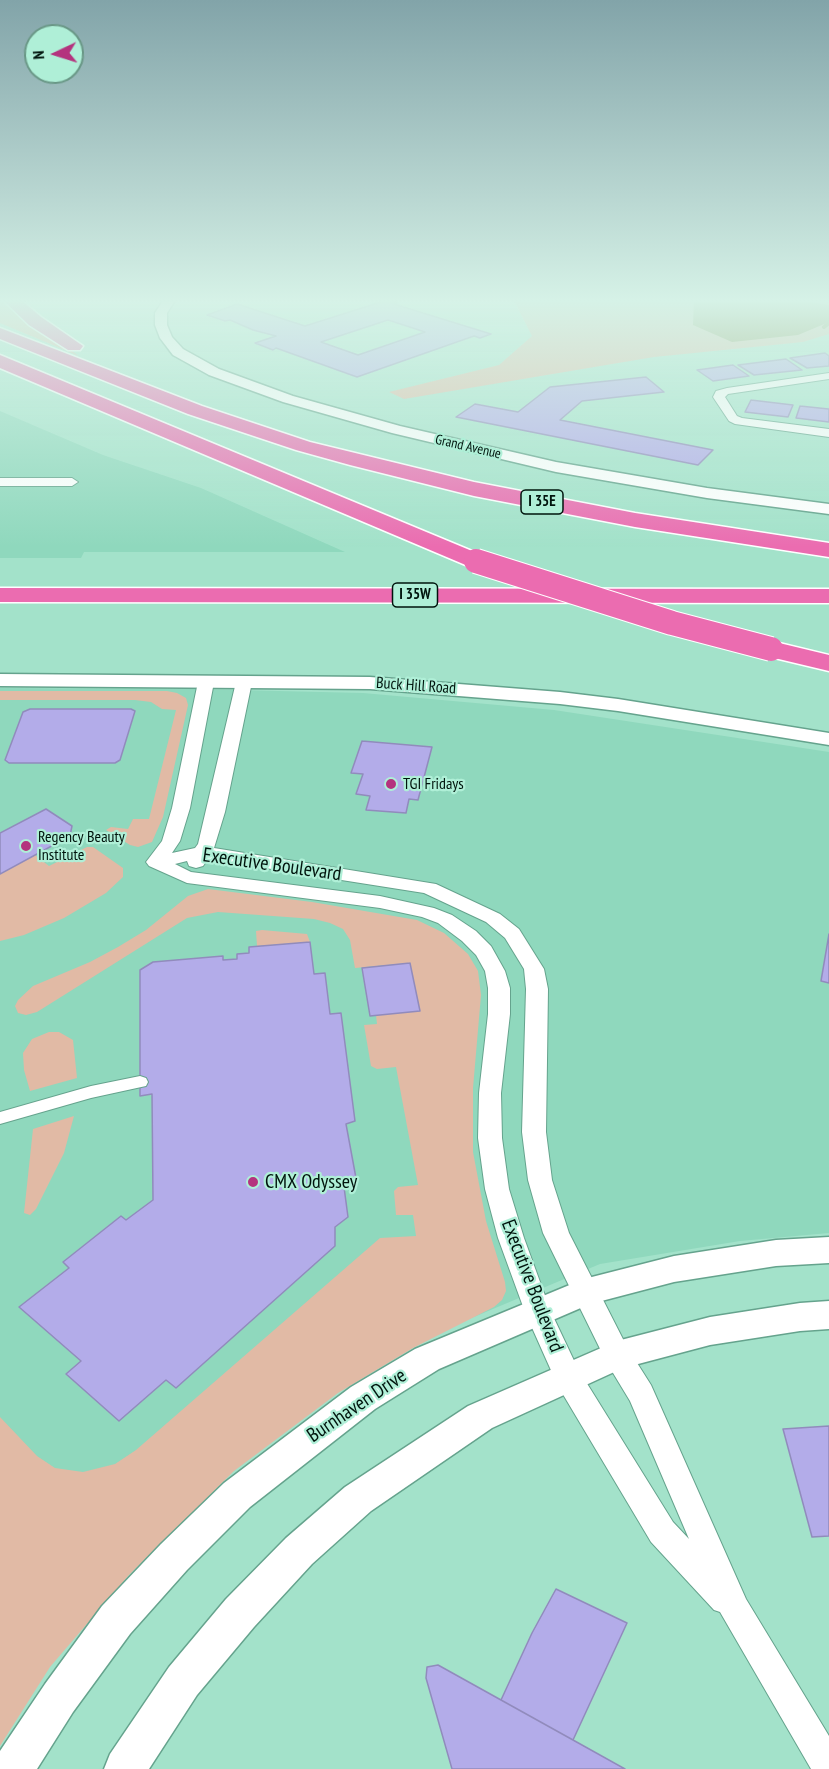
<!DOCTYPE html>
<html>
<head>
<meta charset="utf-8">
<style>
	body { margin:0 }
	#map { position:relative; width:829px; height:1769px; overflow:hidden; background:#a3e2ca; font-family:"PT Sans Narrow",sans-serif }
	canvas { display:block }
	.north { position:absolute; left:24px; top:24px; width:60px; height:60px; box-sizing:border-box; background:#afefd7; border:2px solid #699786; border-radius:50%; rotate:266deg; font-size:16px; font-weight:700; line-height:24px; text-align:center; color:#00140d }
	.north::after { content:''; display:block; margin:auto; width:21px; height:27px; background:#b4337e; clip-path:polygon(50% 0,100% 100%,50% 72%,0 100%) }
</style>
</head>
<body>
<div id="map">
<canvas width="829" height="1769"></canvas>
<div class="north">N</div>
</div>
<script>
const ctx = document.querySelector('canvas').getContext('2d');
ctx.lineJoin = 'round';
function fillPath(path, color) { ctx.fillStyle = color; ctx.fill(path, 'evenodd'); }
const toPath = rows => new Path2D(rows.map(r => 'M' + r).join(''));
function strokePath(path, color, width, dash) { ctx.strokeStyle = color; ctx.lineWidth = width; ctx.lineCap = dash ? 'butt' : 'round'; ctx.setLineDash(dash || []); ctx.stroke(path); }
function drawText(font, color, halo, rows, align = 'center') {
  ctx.font = font + ' "PT Sans Narrow",sans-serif'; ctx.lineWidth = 4.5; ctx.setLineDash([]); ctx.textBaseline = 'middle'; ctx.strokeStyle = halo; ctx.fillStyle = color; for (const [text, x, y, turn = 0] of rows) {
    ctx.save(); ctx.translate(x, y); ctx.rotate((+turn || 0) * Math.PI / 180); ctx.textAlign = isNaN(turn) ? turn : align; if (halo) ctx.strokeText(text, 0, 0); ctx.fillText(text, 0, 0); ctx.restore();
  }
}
fillPath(toPath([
	[0,411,103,455,201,488,345,552,84,552,81,558,0,558],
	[0,688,193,689,363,693,554,710,829,752,829,1233,740,1241,600,1264,412,1343,286,1424,160,1532,34,1684,0,1741]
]), '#8fd8bd');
fillPath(toPath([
	[0,299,27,321,79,356,0,323],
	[513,299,829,299,829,334,803,342,654,357,404,399,389,392,499,365,532,336],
	[0,691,167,691,177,693,186,698,188,705,163,817,152,842,138,847,130,845,106,830,111,827,128,829,133,819,149,819,176,710,162,709,151,702,135,700,0,700],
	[87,847,93,847,123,868,123,877,106,893,64,918,24,935,0,941,0,874,35,855,49,866],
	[208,889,312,902,417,920,444,933,468,954,478,971,481,995,473,1088,473,1152,486,1221,505,1282,506,1291,502,1300,494,1307,413,1348,338,1393,234,1471,129,1575,50,1667,0,1746,0,1417,37,1456,55,1468,83,1472,115,1464,136,1450,380,1238,416,1236,413,1215,396,1215,394,1191,398,1187,418,1185,396,1067,377,1069,371,1066,364,1025,377,1024,376,1015,409,963,355,968,350,940,343,929,330,923,314,919,218,912,187,918,37,1012,26,1015,18,1013,15,1006,18,1000,33,986,90,962,118,947,146,930,188,896],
	[262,930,307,934,310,942,257,946,256,931],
	[49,1032,59,1032,73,1040,77,1078,30,1091,24,1070,23,1053,32,1039],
	[74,1116,64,1153,36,1209,30,1215,24,1213,33,1129]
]), '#e1baa5');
fillPath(toPath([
	[694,299,794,299,829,305,829,322,798,335,732,342,693,325]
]), '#8a8b4b');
strokePath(toPath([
	[824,327,829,323]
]), '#8a8b4b', 4);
const building = toPath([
	[387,300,397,303,394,304,491,334,480,338,474,336,357,377,276,348,273,350,255,343,276,336,253,330,230,320,225,321,207,315,237,304,305,326,387,300],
	[388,320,425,332,358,355,321,342,388,320],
	[825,353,829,356,829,366,807,368,790,358,825,353],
	[786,359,802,370,754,375,738,365,786,359],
	[733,365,749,376,713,381,697,370,733,365],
	[646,377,664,392,582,401,560,420,713,450,698,465,456,417,475,404,518,412,550,387,646,377],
	[751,400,793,405,788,417,745,412,751,400],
	[800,406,829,409,829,422,796,418,800,406],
	[30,709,131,709,135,711,120,760,115,763,9,763,5,760,23,712,30,709],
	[362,741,432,747,418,800,409,799,406,813,366,810,370,796,356,794,363,774,351,773,362,741],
	[46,809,72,826,70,836,0,874,0,833,46,809],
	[829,934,829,983,821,981,829,934],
	[310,942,314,974,325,973,330,1014,341,1013,355,1121,346,1124,356,1178,349,1186,344,1187,348,1217,335,1227,335,1246,176,1388,166,1380,119,1421,66,1374,81,1361,19,1307,69,1268,63,1262,121,1216,126,1220,153,1200,152,1094,140,1096,140,970,153,962,223,956,223,960,237,959,237,954,249,953,249,947,310,942],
	[410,963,420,1011,370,1016,362,968,410,963],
	[829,1426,829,1536,812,1537,783,1429,829,1426],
	[556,1589,627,1623,573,1740,501,1700,532,1633,556,1589],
	[438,1665,573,1740,625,1769,452,1769,426,1678,427,1667,438,1665]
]);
fillPath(building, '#b3ace9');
strokePath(building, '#918bbc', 1.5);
const pedestrian = toPath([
	[140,1076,146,1078,148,1082,146,1086,91,1098,0,1124,0,1112,91,1086,140,1076]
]);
const minor = toPath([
	[829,373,829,379,728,394,725,397,737,416,742,418,829,429,829,437,735,424,729,421,713,397,716,391,727,388,829,373],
	[0,478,72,478,78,482,72,486,0,486,0,478],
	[206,677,214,682,190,808,180,841,172,853,195,848,198,844,236,682,238,679,250,679,252,682,225,812,214,848,436,884,500,914,519,929,544,969,548,989,546,1132,552,1180,569,1233,627,1347,651,1385,746,1599,829,1736,829,1769,811,1769,720,1612,714,1610,651,1542,558,1386,525,1312,498,1238,485,1189,478,1138,479,1093,488,1014,488,988,485,971,476,955,462,941,438,923,422,917,380,908,187,883,149,866,146,862,162,841,172,808,198,682,206,677],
	[208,859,424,893,486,922,505,938,524,969,526,989,522,1132,528,1180,543,1233,607,1363,630,1401,689,1539,673,1522,578,1369,551,1312,524,1238,509,1189,502,1138,501,1093,510,1014,510,988,505,971,491,946,476,931,452,915,434,908,380,896,191,872,175,864,187,861,189,866,196,868,203,866,208,859]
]);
const tertiary = toPath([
	[164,299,176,299,167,313,167,325,172,337,183,349,219,369,293,396,400,426,556,462,707,488,829,504,829,514,707,498,556,472,392,433,283,402,209,375,173,355,160,338,155,325,155,313,164,299],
	[0,674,370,677,560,692,618,699,829,733,829,745,618,711,560,704,370,689,0,686,0,674],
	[829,1237,829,1263,776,1266,674,1282,590,1304,439,1369,375,1409,250,1507,187,1570,130,1634,73,1712,37,1769,0,1769,0,1751,45,1684,102,1606,161,1544,224,1483,351,1387,415,1349,584,1279,674,1256,776,1240,829,1237],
	[829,1301,829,1329,800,1331,710,1345,623,1368,492,1428,371,1511,312,1564,254,1627,197,1695,149,1769,104,1769,110,1754,169,1667,226,1599,286,1538,345,1487,468,1406,617,1341,710,1317,800,1303,829,1301]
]);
const motorway = toPath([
	[2,299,20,299,41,317,83,346,80,350,68,350,29,325,2,299],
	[0,328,202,406,310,442,474,482,635,513,829,543,829,557,635,527,474,496,350,465,296,450,188,414,0,339,0,328],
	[0,355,484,556,488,561,484,566,476,568,468,566,0,368,0,355],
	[0,588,829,589,829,603,0,602,0,588],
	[771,641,829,655,829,671,762,655,758,649,762,643,771,641]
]);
strokePath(pedestrian, '#65a38d', 2);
strokePath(minor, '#65a38d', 2);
strokePath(tertiary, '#65a38d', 3);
strokePath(motorway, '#fff', 3);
fillPath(pedestrian, '#fff');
fillPath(minor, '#fff');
fillPath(tertiary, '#fff');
fillPath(motorway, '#eb6cb0');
const motorwayBridge = toPath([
	[476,561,672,623,771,649]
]);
strokePath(motorwayBridge, '#fff', 26, []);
strokePath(motorwayBridge, '#eb6cb0', 24);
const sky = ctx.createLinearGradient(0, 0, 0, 547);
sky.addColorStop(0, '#82a4a9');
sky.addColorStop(0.55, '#d6f2e7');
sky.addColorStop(1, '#d6f2e700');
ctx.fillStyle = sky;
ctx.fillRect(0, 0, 829, 547);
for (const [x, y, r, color] of [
	[391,784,6,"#b4337e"],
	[26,846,6,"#b4337e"],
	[253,1182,6,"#b4337e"]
]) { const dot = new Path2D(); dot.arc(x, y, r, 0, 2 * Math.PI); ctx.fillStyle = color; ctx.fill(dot); strokePath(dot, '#afefd7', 2); }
drawText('14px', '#00140d', '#afefd7', [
	["Grand Avenue",468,447,13]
]);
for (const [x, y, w] of [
	[542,502,42],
	[415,595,45]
]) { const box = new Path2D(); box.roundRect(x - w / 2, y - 12, w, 24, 4.5); ctx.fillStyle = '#afefd7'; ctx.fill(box); strokePath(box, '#00140d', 1.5); }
drawText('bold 15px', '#00140d', null, [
	["I 35E",542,502],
	["I 35W",415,595]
]);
drawText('16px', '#00140d', '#afefd7', [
	["Buck Hill Road",416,686,4]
]);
drawText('16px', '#00140d', '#afefd7', [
	["TGI Fridays",403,784],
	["Regency Beauty",38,837],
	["Institute",38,855]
], 'left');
drawText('20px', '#00140d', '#afefd7', [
	["Executive Boulevard",272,865,8],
	["Executive Boulevard",532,1286,69],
	["Burnhaven Drive",357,1406,-34]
]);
drawText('20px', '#00140d', '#afefd7', [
	["CMX Odyssey",265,1182]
], 'left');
</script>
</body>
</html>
